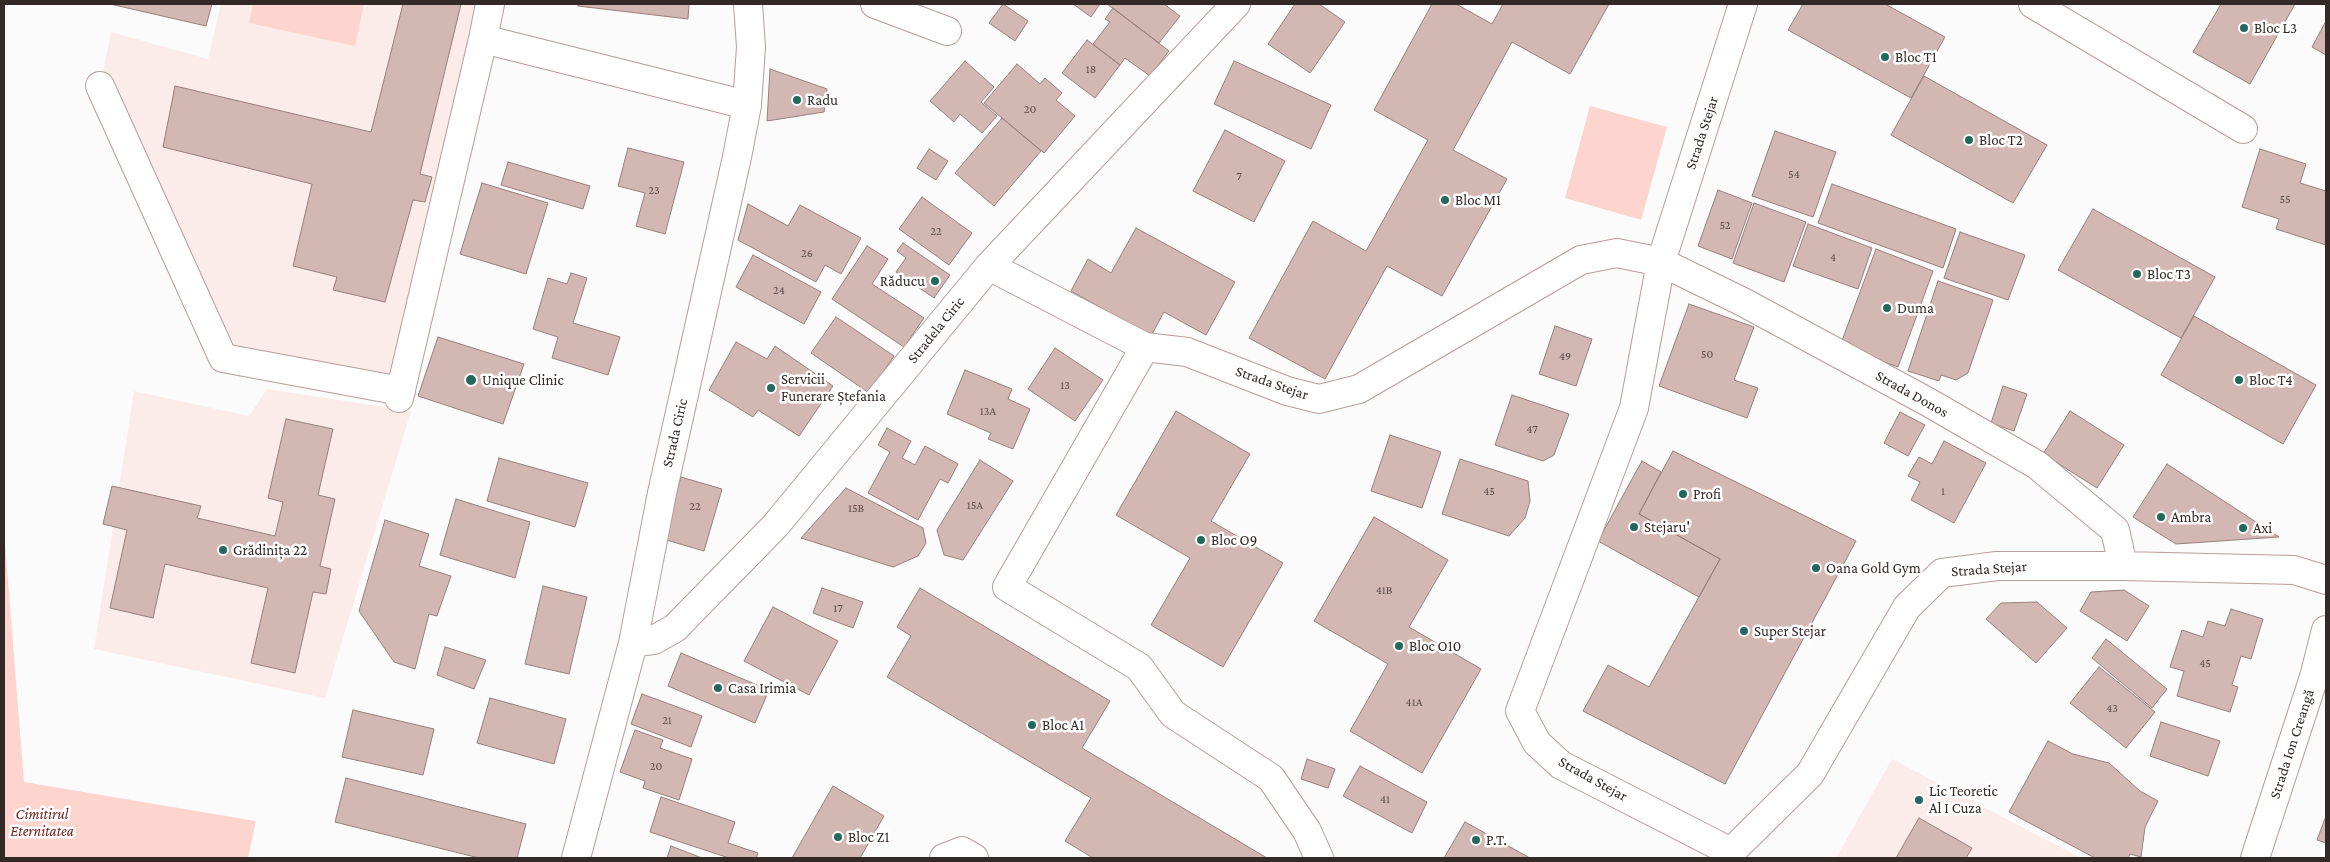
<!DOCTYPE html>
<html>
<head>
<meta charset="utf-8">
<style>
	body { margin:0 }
	#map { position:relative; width:2330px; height:862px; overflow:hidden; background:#fbfbfb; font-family:"Crimson Pro",serif }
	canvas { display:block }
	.frame { position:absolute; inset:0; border:5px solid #332927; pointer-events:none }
</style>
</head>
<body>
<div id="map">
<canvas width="2330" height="862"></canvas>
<div class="frame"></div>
</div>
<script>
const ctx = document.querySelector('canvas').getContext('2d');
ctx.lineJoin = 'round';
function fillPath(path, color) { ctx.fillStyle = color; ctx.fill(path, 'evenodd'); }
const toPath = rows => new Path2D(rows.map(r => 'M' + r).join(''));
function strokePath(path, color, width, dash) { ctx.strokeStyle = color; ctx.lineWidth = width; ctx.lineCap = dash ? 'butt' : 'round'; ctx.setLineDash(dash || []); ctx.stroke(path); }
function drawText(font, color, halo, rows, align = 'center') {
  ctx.font = font + ' "Crimson Pro",serif'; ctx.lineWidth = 5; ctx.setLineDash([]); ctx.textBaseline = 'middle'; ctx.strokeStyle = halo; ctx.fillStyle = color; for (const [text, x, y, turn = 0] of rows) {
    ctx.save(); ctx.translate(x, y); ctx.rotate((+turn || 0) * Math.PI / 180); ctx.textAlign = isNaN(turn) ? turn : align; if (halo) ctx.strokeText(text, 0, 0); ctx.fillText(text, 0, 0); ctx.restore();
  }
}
fillPath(toPath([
	[221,4,490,4,401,391,223,358,100,86,111,32,208,59],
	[267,389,411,411,325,698,94,649,134,391,249,416],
	[1892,759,2081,858,1836,858]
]), '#fbecea');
fillPath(toPath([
	[253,4,364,4,355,46,249,23],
	[1590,106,1667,127,1641,220,1565,198],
	[4,530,24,782,256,821,248,858,4,858]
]), '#fed5ce');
const building = toPath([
	[110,4,212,4,206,26,110,4],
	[403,4,461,4,420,174,432,177,425,202,413,200,385,302,333,290,337,277,293,266,312,184,163,147,175,86,371,132,403,4],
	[578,4,689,4,688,19,578,6,578,4],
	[1003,4,1028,21,1015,41,989,23,1003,4],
	[1073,4,1100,4,1091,17,1073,4],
	[1107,4,1164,4,1180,16,1159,43,1107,4],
	[1295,4,1319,4,1345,22,1310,73,1268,44,1295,4],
	[1432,4,1456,4,1492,24,1503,4,1609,4,1570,74,1512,42,1453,150,1507,179,1442,296,1387,266,1325,379,1249,338,1313,221,1366,251,1428,140,1374,110,1432,4],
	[1803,4,1885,4,1945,37,1911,98,1788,30,1803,4],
	[2221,4,2295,4,2250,84,2193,52,2221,4],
	[1113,8,1169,51,1150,76,1125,58,1120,65,1093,44,1110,22,1105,19,1113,8],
	[2326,21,2326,55,2312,47,2326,21],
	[1087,40,1120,65,1095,98,1062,73,1087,40],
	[965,61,994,87,981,102,997,116,982,133,960,114,954,122,930,101,965,61],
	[1234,61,1331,105,1311,149,1214,104,1234,61],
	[1017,64,1040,84,1045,78,1062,93,1056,100,1075,116,1044,153,984,103,1017,64],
	[770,69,827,89,824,112,767,121,770,69],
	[1924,76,2047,145,2013,203,1891,135,1924,76],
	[1002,118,1041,151,994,206,955,173,1002,118],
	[1225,130,1285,161,1254,222,1193,191,1225,130],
	[1775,131,1836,152,1813,217,1752,196,1775,131],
	[628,148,684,162,665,234,636,226,645,193,618,186,628,148],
	[929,149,948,161,936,180,917,168,929,149],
	[2260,149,2306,164,2300,183,2326,191,2326,245,2276,229,2279,219,2242,207,2260,149],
	[508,162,590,186,583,209,501,185,508,162],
	[482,183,548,203,526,274,460,254,482,183],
	[1832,184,1956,229,1943,268,1818,223,1832,184],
	[1718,190,1752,203,1732,259,1698,246,1718,190],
	[922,197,972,233,949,265,899,229,922,197],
	[1754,203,1806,222,1784,282,1733,263,1754,203],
	[748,204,788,226,800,205,861,238,841,274,825,265,816,282,738,240,748,204],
	[2093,209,2215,277,2181,338,2058,270,2093,209],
	[1808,224,1872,248,1858,289,1793,266,1808,224],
	[1136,228,1235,282,1206,335,1164,312,1151,336,1071,291,1088,259,1111,273,1136,228],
	[1960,232,2025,255,2008,300,1944,278,1960,232],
	[903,243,950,275,934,298,896,272,906,258,897,251,903,243],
	[867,246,888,259,872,284,924,318,904,347,832,299,867,246],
	[1876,249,1933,271,1898,367,1840,346,1876,249],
	[753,255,821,292,804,324,736,287,753,255],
	[571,273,587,278,573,323,620,337,608,375,552,358,558,337,533,329,548,278,567,284,571,273],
	[1938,281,1993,300,1968,373,1956,380,1941,375,1939,381,1908,371,1938,281],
	[1689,304,1754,327,1734,380,1758,388,1747,418,1659,386,1689,304],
	[2194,316,2316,385,2283,444,2161,375,2194,316],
	[836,317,894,356,869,393,811,353,836,317],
	[1555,326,1592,339,1576,386,1539,374,1555,326],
	[438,337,524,364,503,424,418,396,438,337],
	[736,342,767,359,775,346,833,386,799,436,758,410,753,417,709,390,736,342],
	[1055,348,1103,380,1075,421,1028,389,1055,348],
	[965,370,1012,389,1008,399,1030,409,1013,449,988,439,991,433,947,414,965,370],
	[2003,386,2027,394,2014,431,1991,423,2003,386],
	[1512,395,1569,414,1554,455,1543,461,1495,445,1512,395],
	[1176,411,1250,454,1211,521,1283,563,1223,667,1151,625,1190,558,1116,515,1176,411],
	[2070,411,2124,445,2097,488,2043,454,2070,411],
	[1900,412,1925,425,1908,456,1884,443,1900,412],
	[286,419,333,429,318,495,335,499,320,566,331,569,326,594,313,592,295,673,251,663,268,588,165,564,153,618,110,608,127,530,103,524,112,486,201,506,197,518,275,536,283,502,268,498,286,419],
	[887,428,911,441,902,458,915,465,925,446,958,464,948,483,940,479,918,520,868,493,890,452,878,445,887,428],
	[1390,435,1441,452,1422,508,1371,491,1390,435],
	[1944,441,1986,463,1954,523,1911,500,1920,482,1908,476,1919,457,1932,464,1944,441],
	[1673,451,1856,541,1725,784,1583,711,1608,665,1649,687,1720,559,1639,514,1673,451],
	[499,458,588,483,575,527,487,501,499,458],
	[1460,459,1528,481,1530,501,1525,518,1509,536,1442,514,1460,459],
	[980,460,1013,481,963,560,944,555,937,530,980,460],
	[1642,461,1661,472,1639,514,1720,559,1699,597,1598,541,1642,461],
	[2167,464,2279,537,2176,544,2133,517,2167,464],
	[681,477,722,489,704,551,663,539,681,477],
	[846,488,923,528,926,543,918,556,893,567,801,538,846,488],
	[456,499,530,522,515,578,440,555,456,499],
	[1374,517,1448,560,1409,627,1481,669,1422,773,1350,731,1388,664,1314,621,1374,517],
	[385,520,429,534,419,566,451,576,437,616,429,614,415,669,394,662,359,611,385,520],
	[543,586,587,597,569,674,525,664,543,586],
	[822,588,863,602,853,628,813,613,822,588],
	[920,588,1110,701,1082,748,1267,858,1093,858,1065,841,1091,798,887,677,911,636,897,627,920,588],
	[2124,590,2149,606,2127,641,2080,611,2091,592,2124,590],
	[2037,602,2067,628,2036,663,1986,619,2001,603,2037,602],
	[773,607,838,641,809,695,744,661,773,607],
	[2231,609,2263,619,2251,659,2241,656,2232,685,2238,687,2230,712,2177,696,2184,671,2170,667,2182,630,2203,637,2208,621,2225,626,2231,609],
	[2106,639,2167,689,2152,708,2092,658,2106,639],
	[445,647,486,660,474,689,437,675,445,647],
	[681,653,769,690,755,723,668,686,681,653],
	[2099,667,2155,712,2126,748,2070,703,2099,667],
	[642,694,702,716,691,747,631,724,642,694],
	[490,698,566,719,554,764,477,743,490,698],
	[353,710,434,729,423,775,342,757,353,710],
	[2161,722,2220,741,2208,776,2150,756,2161,722],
	[635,730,663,740,660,748,692,759,679,800,643,788,645,781,620,772,635,730],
	[2048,741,2073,754,2109,763,2140,791,2158,801,2145,827,2141,857,2130,854,2128,858,2095,858,2009,812,2048,741],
	[1307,759,1335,769,1328,788,1301,779,1307,759],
	[1360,766,1427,802,1412,833,1343,796,1360,766],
	[346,778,526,824,517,858,479,858,335,822,346,778],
	[833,786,884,816,860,858,792,858,833,786],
	[661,797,735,822,728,843,758,853,756,858,729,858,650,832,661,797],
	[2326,816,2326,843,2317,840,2326,816],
	[1919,818,1972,848,1966,858,1896,858,1919,818],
	[1465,822,1530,858,1444,858,1465,822],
	[671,846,702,858,667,858,671,846]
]);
fillPath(building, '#d2b7b3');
strokePath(building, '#987f7b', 1);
const minor = toPath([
	[490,4,483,39,747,105],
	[875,4,947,31],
	[2033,4,2243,129],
	[100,86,223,358,401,391],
	[989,266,1145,347,1187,352,1287,391,1319,399,1359,389,1581,260,1617,253,1661,262,1743,302,1928,402,2037,465,2115,530,2123,566],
	[1145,347,1007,587,1139,667,1173,714,1271,778,1307,831,1319,858],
	[399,398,483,39],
	[633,643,654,640,675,628,775,526,989,266,1236,4],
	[1731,852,1810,774,1907,607,1942,573,1997,566,2123,566,2294,570,2326,580],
	[576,858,633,643,662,493,737,157,747,105,751,47,748,4],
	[944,858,962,851,974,858],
	[1728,858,1731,852,1561,765,1537,743,1520,711,1634,408,1661,262,1743,4],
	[2255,858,2314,677,2326,630]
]);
strokePath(minor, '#b79d99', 30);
strokePath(minor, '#fff', 28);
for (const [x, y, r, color] of [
	[2244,28,5,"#23685c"],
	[1885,57,5,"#23685c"],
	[797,100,5,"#23685c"],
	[1969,140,5,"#23685c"],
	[1445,200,5,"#23685c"],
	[2137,274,5,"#23685c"],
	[935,281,5,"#23685c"],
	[1887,308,5,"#23685c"],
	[471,380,6,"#23685c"],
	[2239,380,5,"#23685c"],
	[771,388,5,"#23685c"],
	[1683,494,5,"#23685c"],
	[2161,517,5,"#23685c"],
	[1634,527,5,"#23685c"],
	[2243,528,5,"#23685c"],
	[1201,540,5,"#23685c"],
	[223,550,5,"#23685c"],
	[1816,568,5,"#23685c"],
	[1744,631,5,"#23685c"],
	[1399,646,5,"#23685c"],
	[718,688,5,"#23685c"],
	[1032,725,5,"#23685c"],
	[1919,800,5,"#23685c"],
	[838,837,5,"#23685c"],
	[1476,840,5,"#23685c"]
]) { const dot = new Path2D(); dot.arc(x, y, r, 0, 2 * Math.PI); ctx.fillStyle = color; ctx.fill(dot); strokePath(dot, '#fff', 2); }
drawText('12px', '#5b4c4a', null, [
	["18",1091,69],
	["20",1030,109],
	["54",1794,174],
	["7",1239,176],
	["23",654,190],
	["55",2285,199],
	["52",1725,225],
	["22",936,231],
	["26",807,253],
	["4",1833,257],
	["24",779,290],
	["50",1707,354],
	["49",1565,356],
	["13",1065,385],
	["13A",988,411],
	["47",1532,429],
	["45",1489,491],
	["1",1943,491],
	["15A",975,505],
	["22",695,506],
	["15B",856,508],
	["41B",1384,590],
	["17",838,608],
	["45",2205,663],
	["41A",1414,702],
	["43",2112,708],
	["21",667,720],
	["20",656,766],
	["41",1385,799]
]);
drawText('15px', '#332927', '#fff', [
	["Bloc L3",2254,28],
	["Bloc T1",1895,57],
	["Radu",807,100],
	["Bloc T2",1979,140],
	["Bloc M1",1455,200],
	["Bloc T3",2147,274],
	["Răducu",925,281,"right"],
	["Duma",1897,308],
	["Servicii",781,379],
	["Funerare Ștefania",781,396],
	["Unique Clinic",482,380],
	["Bloc T4",2249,380],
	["Profi",1693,494],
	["Ambra",2171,517],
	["Stejaru'",1644,527],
	["Axi",2253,528],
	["Bloc O9",1211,540],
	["Grădinița 22",233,550],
	["Oana Gold Gym",1826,568],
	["Super Stejar",1754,631],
	["Bloc O10",1409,646],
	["Casa Irimia",728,688],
	["Bloc A1",1042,725],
	["Lic Teoretic",1929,791],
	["Al I Cuza",1929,808],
	["Bloc Z1",848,837],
	["P.T.",1486,840]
], 'left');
drawText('15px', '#332927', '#fff', [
	["Strada Stejar",1702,133,-72],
	["Stradela Ciric",936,330,-51],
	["Strada Stejar",1272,383,19],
	["Strada Donos",1912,394,29],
	["Strada Ciric",675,433,-77],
	["Strada Stejar",1989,569,-4],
	["Strada Ion Creangă",2292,744,-72],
	["Strada Stejar",1593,779,29]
]);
drawText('italic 15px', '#71221b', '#fff', [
	["Cimitirul",42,814],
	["Eternitatea",42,831]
]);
</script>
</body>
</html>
